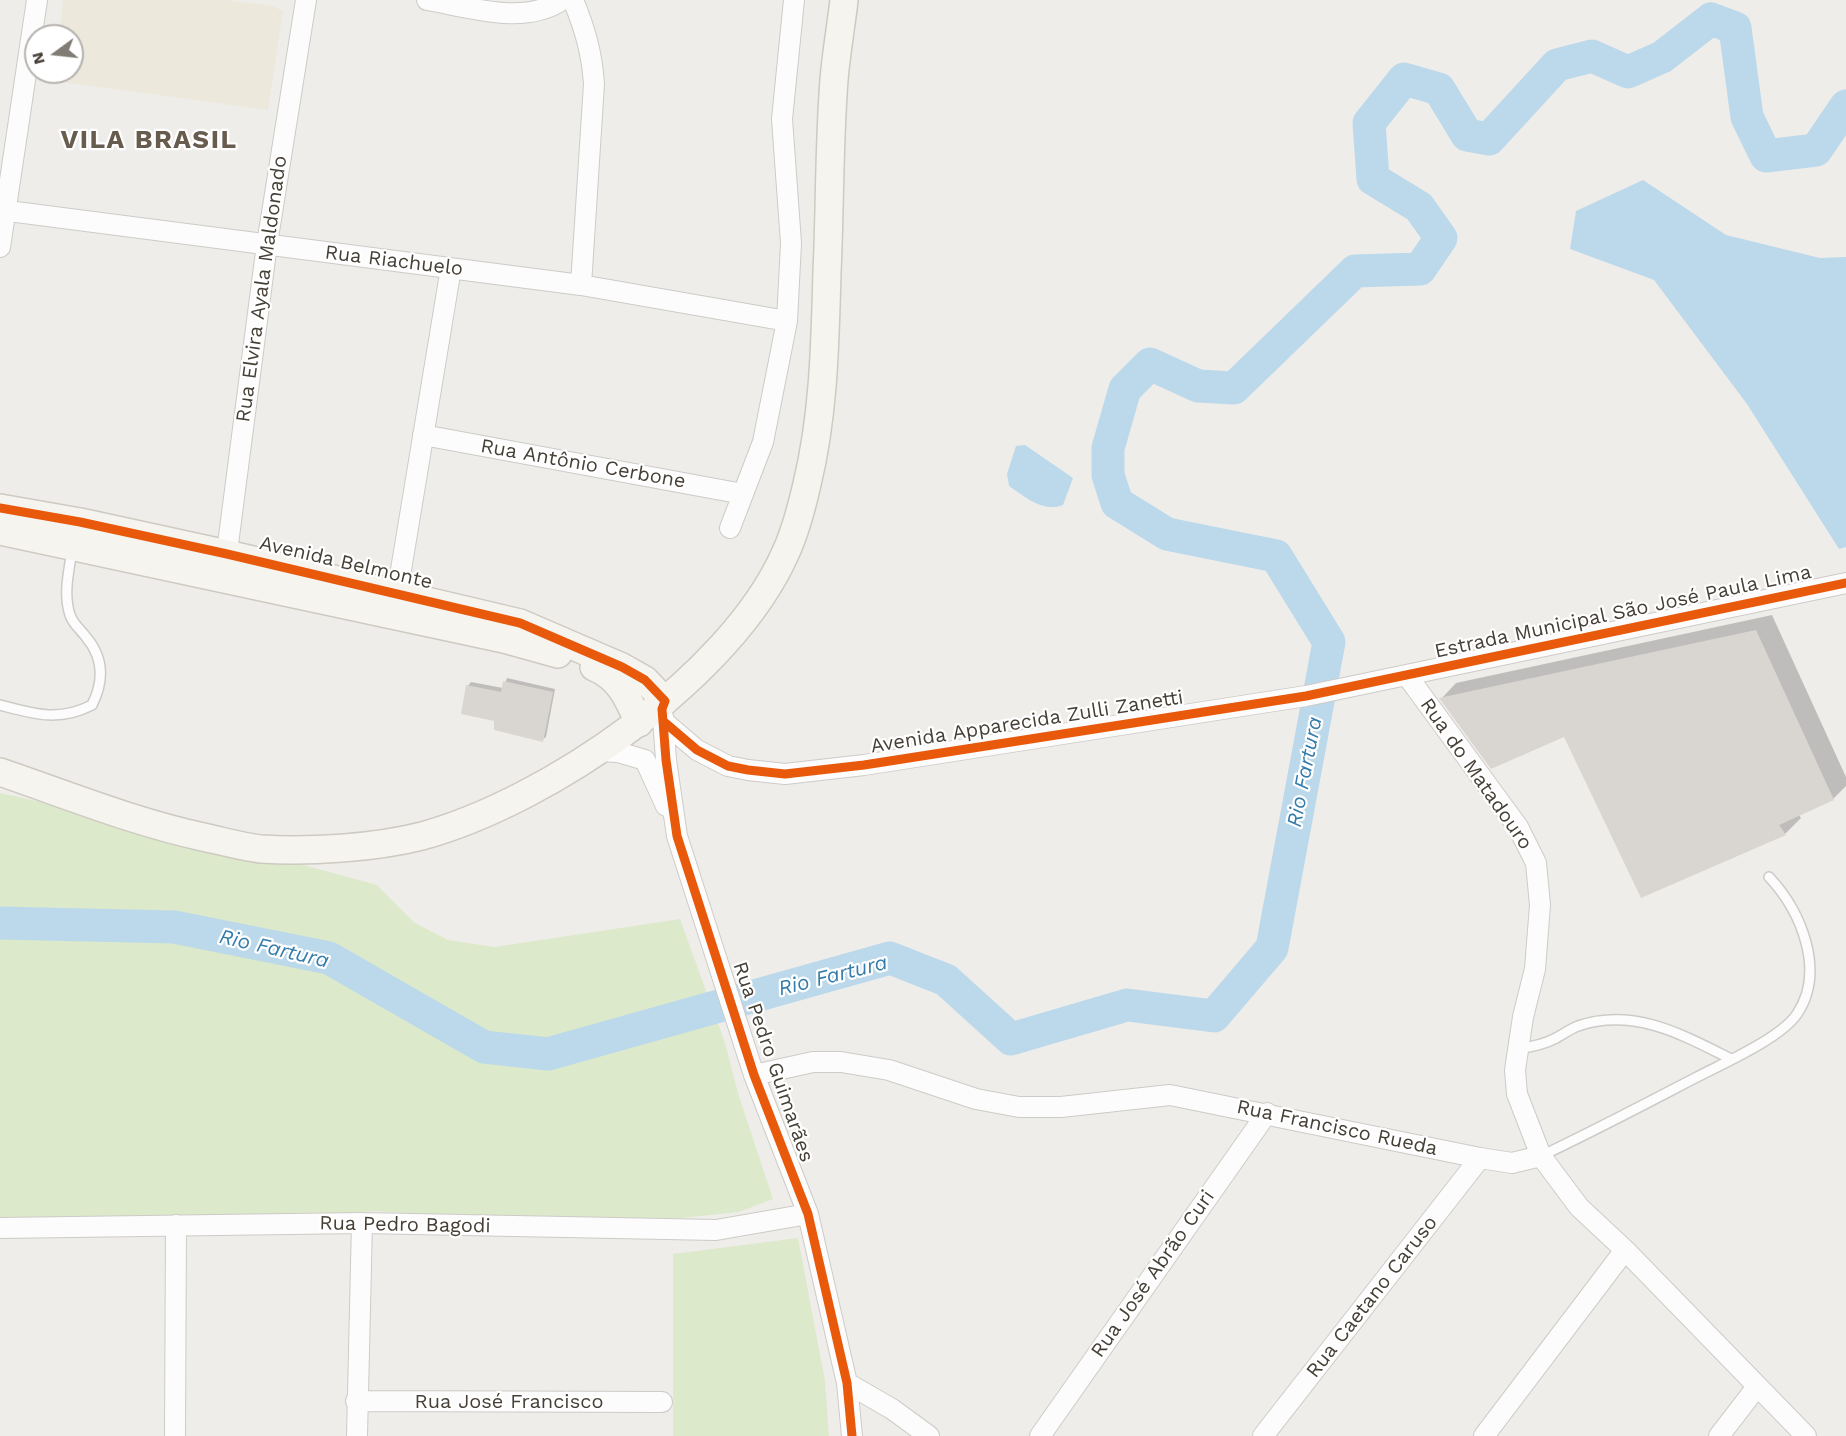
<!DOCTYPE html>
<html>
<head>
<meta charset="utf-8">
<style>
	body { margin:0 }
	#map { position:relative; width:1846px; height:1436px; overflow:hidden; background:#efedea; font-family:"Work Sans",sans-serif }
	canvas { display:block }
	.north { position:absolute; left:24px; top:24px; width:60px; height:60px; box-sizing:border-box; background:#fff; border:2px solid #b5b2af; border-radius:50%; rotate:255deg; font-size:16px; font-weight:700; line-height:24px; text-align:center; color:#453f36 }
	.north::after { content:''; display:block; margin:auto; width:21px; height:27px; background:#807c75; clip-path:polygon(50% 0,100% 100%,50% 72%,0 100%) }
</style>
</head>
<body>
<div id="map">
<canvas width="1846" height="1436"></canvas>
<div class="north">N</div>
</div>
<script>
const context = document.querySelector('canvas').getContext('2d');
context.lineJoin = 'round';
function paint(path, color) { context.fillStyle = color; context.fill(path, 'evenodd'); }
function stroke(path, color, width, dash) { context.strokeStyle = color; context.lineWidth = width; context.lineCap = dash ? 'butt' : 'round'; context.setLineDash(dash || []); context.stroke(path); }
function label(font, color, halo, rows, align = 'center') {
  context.font = font + ' "Work Sans",sans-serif'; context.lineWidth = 4.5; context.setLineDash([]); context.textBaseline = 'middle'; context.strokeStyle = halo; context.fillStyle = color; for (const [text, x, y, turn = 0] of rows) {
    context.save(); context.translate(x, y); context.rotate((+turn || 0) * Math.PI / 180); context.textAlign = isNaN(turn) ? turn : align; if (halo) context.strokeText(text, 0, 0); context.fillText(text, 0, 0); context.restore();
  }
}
paint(new Path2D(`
	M63 0H227L272 6 283 11 268 110 55 81 56 72H72V36H60Z`), '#ede8dc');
paint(new Path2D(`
	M0 793 46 803 159 836 300 864 377 885 415 923 448 940 494 947 680 919 725 1043 738 1093 773 1199 739 1212 586 1228 377 1211 148 1226 0 1228Z
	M798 1238 825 1381 829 1436H673V1254Z`), '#dde9cb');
paint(new Path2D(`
	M1643 180 1726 235 1820 258 1846 257V547L1839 549 1747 404 1654 280 1570 249 1576 211Z
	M1025 445 1073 478 1063 505C1043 513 1025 497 1009 486L1007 474 1016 446Z`), '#bbd9eb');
paint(new Path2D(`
	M1772 615 1846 777V786L1833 799 1799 815 1801 818 1785 834 1565 735 1441 699 1456 683Z
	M507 678 555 689 546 737 542 740 496 719 468 686 471 682 503 688Z`), '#0003');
stroke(new Path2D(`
	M0 923 174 927 329 958 484 1047 548 1054 890 958 946 980 1011 1039 1127 1005 1214 1016 1272 948 1329 642 1276 556 1167 534 1117 503 1108 475V448L1125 389 1150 364 1198 386 1234 388 1355 271 1420 269 1441 238 1419 207 1373 179 1369 123 1404 79 1439 89 1467 135 1489 139 1557 65 1592 56 1628 72 1662 57 1711 19 1735 28 1747 117 1766 156 1816 150 1846 106`), '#bbd9eb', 33);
paint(new Path2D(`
	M1756 630 1834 800 1779 825 1786 835 1641 898 1564 737 1491 769 1439 698Z
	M503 681 553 692 543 742 494 730V721L461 714 466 685 501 692Z`), '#d9d6d2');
const lane = new Path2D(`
	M0 705C34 714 59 722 92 705 104 681 104 658 86 637 80 629 73 624 70 615 63 594 69 571 72 550
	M1518 1049C1530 1047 1543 1045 1554 1039 1562 1035 1570 1029 1578 1026 1634 1007 1683 1035 1731 1059
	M1541 1156C1594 1131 1645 1104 1697 1077 1724 1063 1781 1038 1797 1014 1826 971 1801 911 1769 877`);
const street = new Path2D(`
	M427 0C469 7 524 26 562 0
	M573 0C585 29 592 53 594 84L581 285
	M0 210 581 285 787 321
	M0 247 37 0
	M423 435 743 494
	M730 528 763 442 787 321 791 243 782 119 794 0
	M225 567 267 244 306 0
	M395 606 451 268
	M1408 677 1518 827 1536 863 1540 905 1535 969 1523 1017 1515 1070 1517 1094 1541 1156
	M663 717 666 760 677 836 754 1075 808 1214 847 1383 852 1436
	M663 721 697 750 728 766 748 770 785 774 864 765 1306 696 1846 583
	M599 751 618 752 645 760 666 806
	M754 1075 813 1062H841L889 1070 976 1099 1019 1107H1061L1170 1095 1480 1158 1512 1163 1541 1156 1579 1207 1625 1250 1806 1436
	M0 1228 362 1223 716 1230 808 1214
	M847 1383 892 1409 929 1436
	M356 1401 662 1402
	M175 1436 176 1225
	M357 1436 362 1223
	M1040 1436 1267 1113
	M1263 1436 1480 1158
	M1484 1436 1625 1250
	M1719 1436 1756 1388`);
const secondary = new Path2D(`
	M0 508 80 522 227 554 520 623 622 667 645 680 665 701
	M0 531 504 639 558 654
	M594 667C620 678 628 698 639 723
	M0 772C67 795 134 822 203 837 222 841 242 847 261 849 309 852 375 848 422 836 549 801 730 677 785 554 795 533 802 506 807 484 824 414 825 343 827 272 830 208 829 144 834 80 836 54 841 27 844 0`);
stroke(lane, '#cdcbc7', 12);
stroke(street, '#cdcbc7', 22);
stroke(secondary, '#cecac1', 30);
stroke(lane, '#fdfcfc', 9);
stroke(street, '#fdfcfc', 20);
stroke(secondary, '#f6f4ef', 27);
stroke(new Path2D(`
	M0 508 80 522 227 554 520 623 622 667 645 680 665 701 662 709 666 760 677 836 754 1075 808 1214 847 1383 852 1436
	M663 721 697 750 728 766 748 770 785 774 864 765 1306 696 1846 583`), '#e8590c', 9);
label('20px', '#453f36', '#fff', [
	["Rua Riachuelo",394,261,7],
	["Rua Elvira Ayala Maldonado",262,289,-82],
	["Rua Antônio Cerbone",583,464,10],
	["Avenida Belmonte",346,563,13],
	["Estrada Municipal São José Paula Lima",1623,612,-12],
	["Avenida Apparecida Zulli Zanetti",1027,722,-9],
	["Rua do Matadouro",1476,774,55],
	["Rua Pedro Guimarães",773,1062,71],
	["Rua Francisco Rueda",1337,1128,12],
	["Rua Pedro Bagodi",405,1225,1],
	["Rua José Abrão Curi",1153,1274,-55],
	["Rua Caetano Caruso",1372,1297,-52],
	["Rua José Francisco",509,1402]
]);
label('italic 21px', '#347cab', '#fff', [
	["Rio Fartura",1305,772,-79],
	["Rio Fartura",274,949,13],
	["Rio Fartura",833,976,-14]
]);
context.letterSpacing = '1.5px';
label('bold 26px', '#675c4e', '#fff', [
	["VILA BRASIL",149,140]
]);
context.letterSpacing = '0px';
</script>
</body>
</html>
